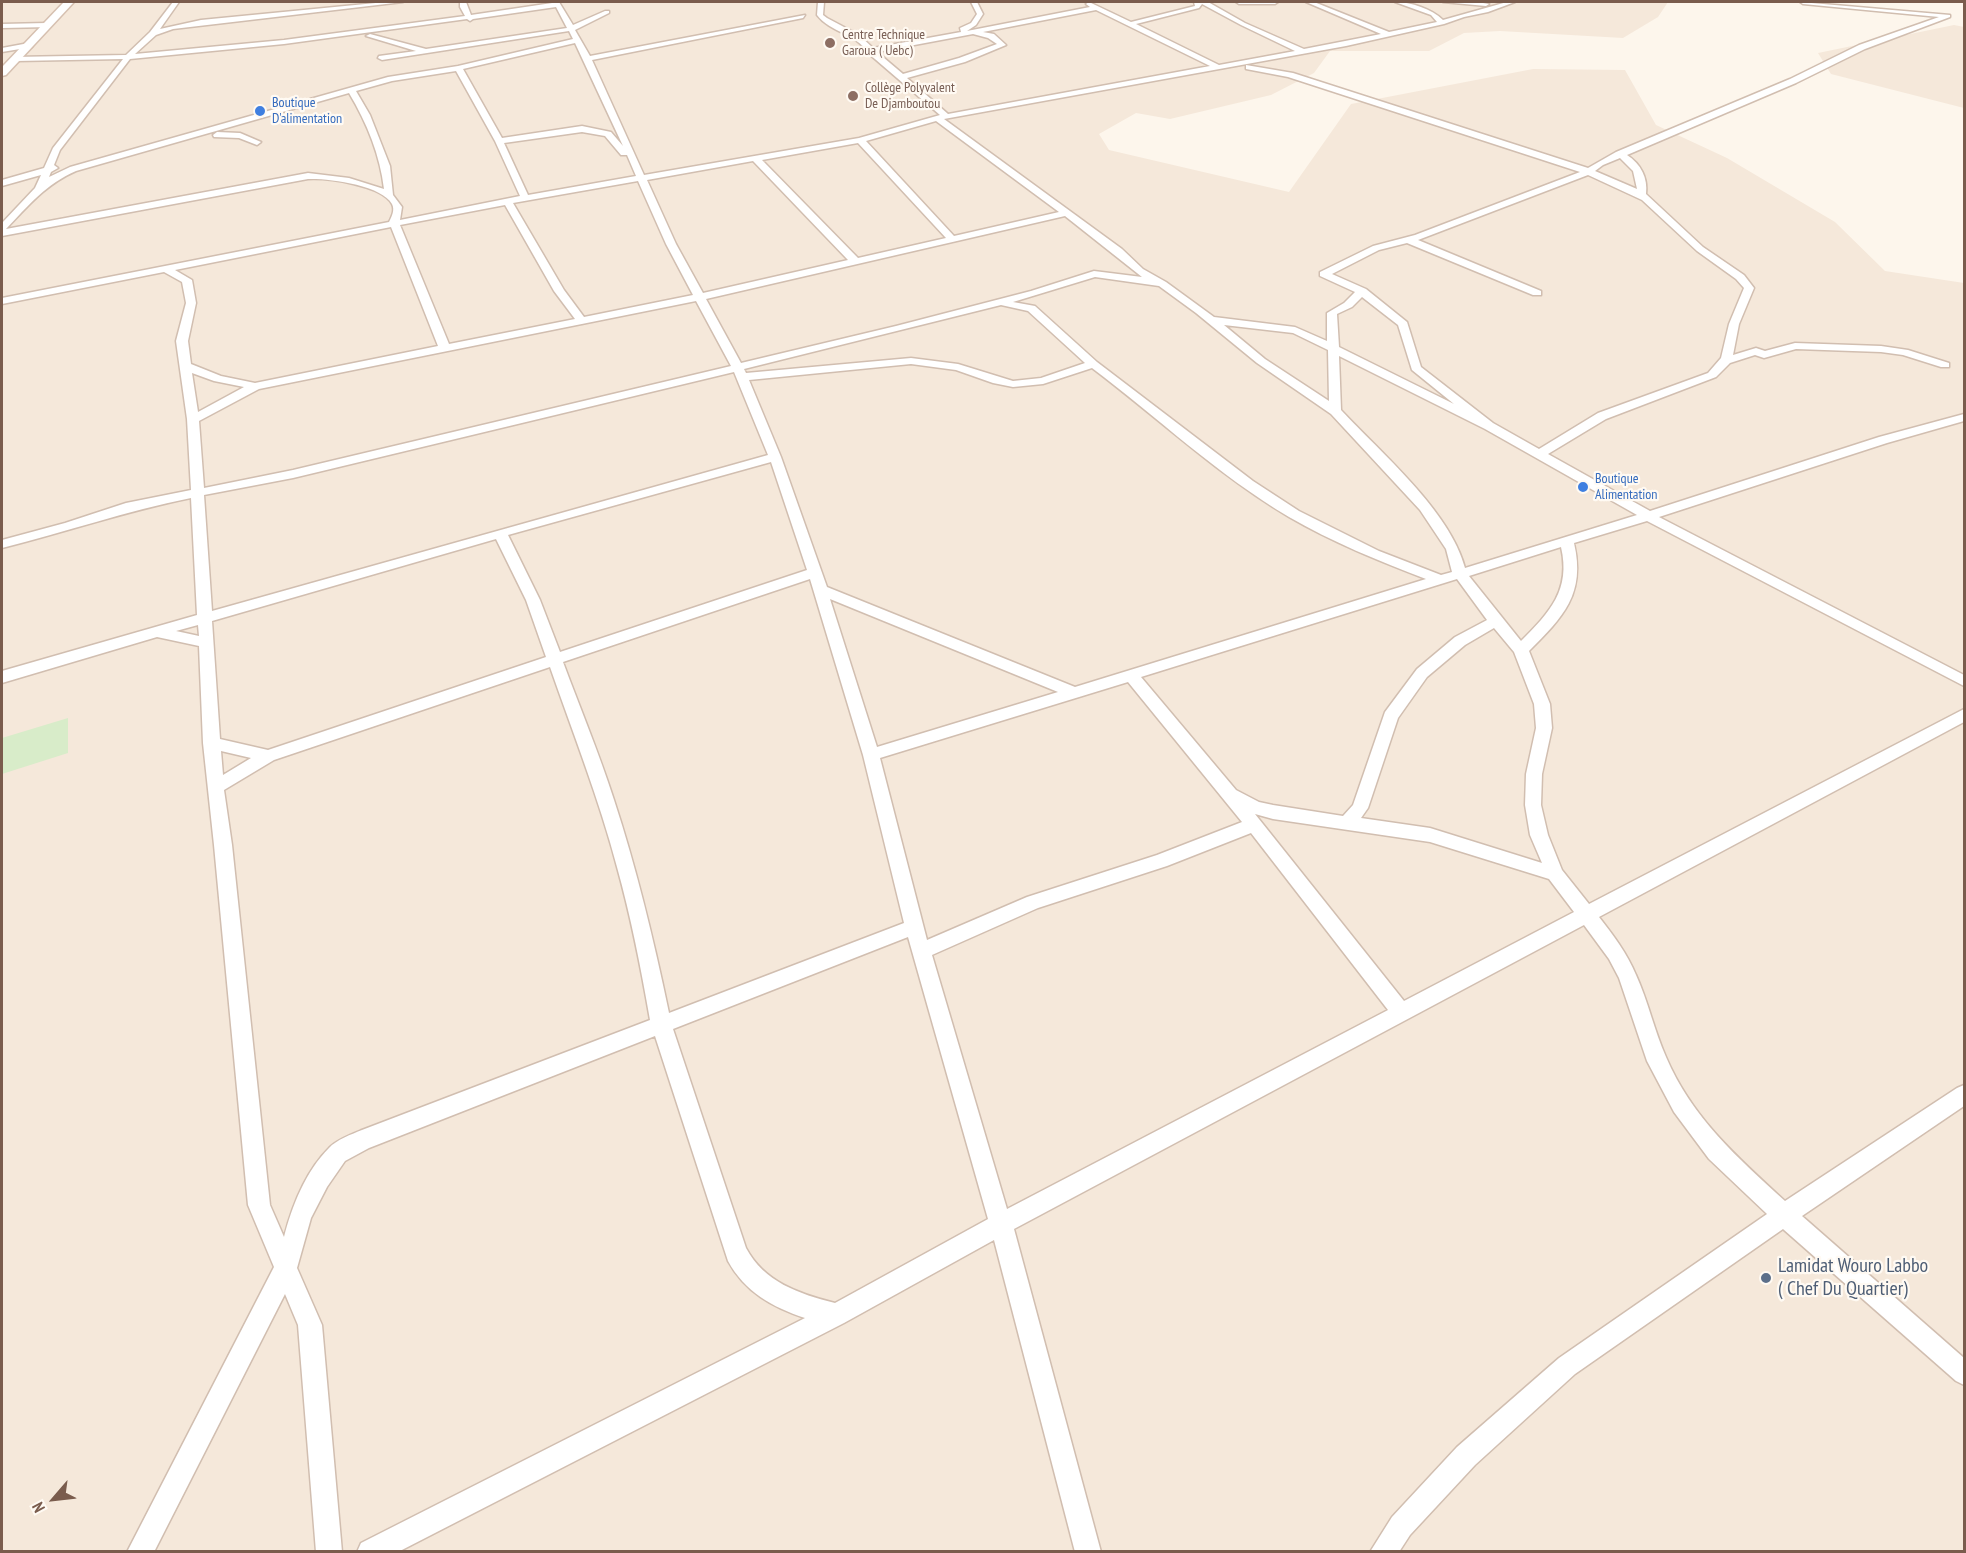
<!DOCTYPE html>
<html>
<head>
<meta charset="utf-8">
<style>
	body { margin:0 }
	#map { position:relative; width:1966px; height:1553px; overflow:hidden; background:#fdf6ec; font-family:"PT Sans Narrow",sans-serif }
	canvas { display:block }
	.frame { position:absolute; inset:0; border:3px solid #7a5c4d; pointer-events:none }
	.north { position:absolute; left:24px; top:1469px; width:60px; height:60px; -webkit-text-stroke:4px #fffaf3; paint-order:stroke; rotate:242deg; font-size:16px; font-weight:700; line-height:24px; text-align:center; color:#7a5c4d }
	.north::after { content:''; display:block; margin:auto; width:21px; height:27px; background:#7a5c4d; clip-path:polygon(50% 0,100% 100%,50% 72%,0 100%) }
</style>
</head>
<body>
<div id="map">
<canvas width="1966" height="1553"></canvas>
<div class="frame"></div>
<div class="north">N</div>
</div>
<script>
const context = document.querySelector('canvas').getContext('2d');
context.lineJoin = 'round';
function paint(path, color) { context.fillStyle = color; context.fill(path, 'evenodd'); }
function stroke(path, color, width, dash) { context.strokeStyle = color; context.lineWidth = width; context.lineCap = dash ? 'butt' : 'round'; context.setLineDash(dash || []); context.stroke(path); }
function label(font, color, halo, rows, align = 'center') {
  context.font = font + ' "PT Sans Narrow",sans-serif'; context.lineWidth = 4.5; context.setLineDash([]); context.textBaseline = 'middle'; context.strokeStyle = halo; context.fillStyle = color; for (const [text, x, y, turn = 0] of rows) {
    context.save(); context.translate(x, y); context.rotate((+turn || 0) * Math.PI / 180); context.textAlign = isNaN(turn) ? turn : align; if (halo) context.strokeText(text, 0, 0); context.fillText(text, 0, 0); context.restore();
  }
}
paint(new Path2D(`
	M2 2H1668L1658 17 1623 38 1500 31 1464 33 1429 51H1330L1314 73 1271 95 1170 119 1136 113 1099 134 1109 150 1289 192 1351 104 1533 69 1625 70 1656 125 1727 158 1835 222 1885 271 1964 283V1551L2 1552Z
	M1954 25 1964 27V108L1831 74 1818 53Z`), '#f5e8da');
paint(new Path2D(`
	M68 718V753L2 774V738Z`), '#d8ecc9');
const street = new Path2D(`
	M173 2H179L160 29 201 20 386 2H403L173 29 156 35 135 54 284 40 465 16 460 7V2H466L471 15 559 2 573 25 605 11H609V13L575 30 590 56 805 15 803 18 592 60 644 175 859 138 940 115 868 53C856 33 831 33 817 15L818 2H824L823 15 827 18 859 35 873 48 961 32 960 28 971 23 977 14 971 2H977L983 14 976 25 967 31 1090 7 1086 4 1089 2 1131 22 1195 6 1194 2H1208L1245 23 1304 49 1381 34 1306 2H1314L1389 32 1437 22 1431 15 1395 2C1411 2 1432 9 1443 20L1507 2H1515L1488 12 1464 17 1444 24 1346 46 944 119 1122 249 1143 269 1166 282 1214 317 1295 327 1327 341V313L1344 303 1355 292 1320 276V272L1373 246 1415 235 1580 172 1288 77 1246 69V65L1293 73 1588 168 1616 152 1790 79 1859 45 1939 17 1803 4 1800 2 1950 15V17L1865 49 1796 83 1627 155C1641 164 1648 178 1646 194L1703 247 1744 275 1754 288 1739 324 1733 355 1756 348 1765 351 1795 343 1881 346 1908 350 1949 363V367H1941L1903 355 1881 352 1796 349 1764 358 1755 355 1730 363 1716 377 1606 419 1548 454 1650 511 1879 437 1964 414V421L1887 443 1659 517 1964 675V686L1647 521 1574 543C1586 594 1563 617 1529 651L1550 704 1552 728 1542 774 1541 805 1548 835 1562 870 1589 904 1964 709V722L1599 917C1613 935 1627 953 1636 975 1648 1001 1654 1030 1666 1057 1692 1118 1738 1158 1785 1201L1957 1088 1964 1085V1106L1802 1216 1964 1358V1385L1956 1381 1783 1229 1575 1374 1475 1465 1410 1535 1399 1552H1370L1392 1517 1457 1447 1559 1358 1767 1214 1709 1159 1674 1112 1647 1061 1619 978 1609 959 1584 925 1014 1229 1101 1552H1075L994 1240 844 1323 398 1552H357L361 1543 805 1318C772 1307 745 1292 728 1261L655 1036 369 1148 345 1161 327 1187 311 1218 297 1268 322 1325 342 1552H316L298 1325 285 1294 154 1552H127L274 1267 248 1205 214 845 203 743 199 646 157 637 2 683V671L197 615 191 498C126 511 66 532 2 548V540L65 523 126 503 191 490 187 419 176 341 186 303 182 282 164 272 2 304V298L389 222C392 216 395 210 392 204 382 185 327 178 308 179L2 236V223L35 188 41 175 2 186V180L44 168 53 148 123 59 16 61H13V57L126 55 150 32ZM1202 4 1241 25 1295 51 1219 65 1136 24 1199 8ZM556 7 567 28 426 49 370 34 366 36 416 51 379 56 378 58 382 60 569 31 573 39 458 66 388 77 70 167 49 177 51 172 58 168 54 165 60 150 130 59 284 44 467 19 470 21 473 19ZM1096 10 1210 66 948 114 907 78 965 62 1006 45 994 34 983 32ZM973 34 988 38 997 44 959 58 903 74 877 52ZM575 43 623 146 611 132 582 126 502 138 463 69ZM456 71 495 141 520 196 400 220 402 207 393 195 390 166 370 115 356 91 392 81ZM349 93C367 123 380 155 384 189L349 178 308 173 6 229C28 206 46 184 76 171ZM936 121 1059 212 954 236 866 141ZM582 132 605 136 621 155H627L636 176 528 195 504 143ZM858 143 946 238 858 258 762 160ZM1620 158 1633 171 1637 189 1595 171 1603 165ZM753 161 848 260 703 293 676 244 647 180ZM1588 175 1642 200 1697 251 1736 279 1744 288 1729 324 1721 358 1708 373 1598 413 1539 449 1493 423 1421 367 1407 322 1366 289 1332 274 1379 250 1407 243 1533 295H1541V291L1418 240ZM638 181 666 244 693 295 584 317 564 290 513 203ZM505 205 554 291 575 319 449 344 400 225ZM1065 216 1142 277 1094 271 1031 291 896 326 741 363 706 299ZM391 227 438 346 255 383 221 376 191 364 188 341 196 303 192 280 175 270ZM1095 277 1159 286 1196 313 1257 363 1331 414 1420 510 1446 549 1452 572 1441 575 1379 551 1299 511 1253 481 1097 362 1035 306 1013 302ZM1362 297 1398 325 1412 370 1454 404 1339 347 1337 314 1352 307ZM696 301 731 366 293 470 204 488 199 421 259 389ZM1001 305 1028 311 1085 363 1041 378 1013 381 958 364 911 358 746 373 744 369ZM1224 325 1293 333 1328 350 1329 401 1265 359ZM1339 356 1485 429 1637 515 1465 568C1450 511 1381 453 1341 410ZM911 364 956 370 993 383 1013 387 1043 384 1092 368C1157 417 1218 475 1289 517 1332 542 1379 561 1426 579L1075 687 827 587 781 457 749 380ZM734 372 768 455 212 611 204 495 293 478ZM192 373 214 381 244 387 198 412ZM771 462 807 570 560 652 540 600 508 535ZM496 539 526 600 546 657 268 750 220 739 212 621ZM1561 547C1571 590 1550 612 1521 641L1469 576ZM810 579 863 755 904 923 669 1013C654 941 637 870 614 800 599 753 580 708 563 662ZM1457 579 1487 620 1455 637 1417 669 1385 712 1353 805 1343 816 1273 805 1259 802 1236 790 1141 677ZM830 599 1058 692 877 747ZM198 625 199 636 176 631ZM1494 628 1514 652 1534 704 1536 728 1526 774 1525 805 1530 835 1542 863 1430 828 1361 818 1368 808 1398 718 1427 677 1465 645ZM550 667C573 733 599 799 617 867 631 917 641 968 650 1020L362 1130C352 1134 336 1140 329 1148 306 1171 292 1206 284 1237L270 1205 232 845 224 790 274 760ZM1128 682 1242 822 1157 855 1027 897 927 940 880 758ZM221 751 251 758 223 775ZM1255 814 1273 819 1430 842 1549 879 1574 912 1404 1001ZM1251 833 1388 1010 1007 1209 932 955 1038 908 1167 866ZM908 937 988 1219 835 1303C799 1294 764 1282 746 1248L673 1029Z
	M1236 2H1278L1275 4H1239Z
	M1443 2H1477L1489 4 1486 6Z
	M47 23 50 27 2 28V24Z
	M29 43 32 47 2 52V48Z
	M217 132 240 133 261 142 257 145 239 138 214 137 213 135Z`);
const secondary = new Path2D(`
	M64 2H74L6 75 2 76V67Z`);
stroke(street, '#d1beb0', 3);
stroke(secondary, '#d6c0b0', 3);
paint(street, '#fff');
paint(secondary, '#fff');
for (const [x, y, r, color] of [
	[830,43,6,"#8d6e63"],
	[853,96,6,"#8d6e63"],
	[260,111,6,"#3f7fe0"],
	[1583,487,6,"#3f7fe0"],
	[1766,1278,6,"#5c6f8a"]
]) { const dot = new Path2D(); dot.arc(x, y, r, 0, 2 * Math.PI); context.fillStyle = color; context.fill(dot); stroke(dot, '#fffaf3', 2); }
label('14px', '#785e54', '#fffaf3', [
	["Centre Technique",842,35],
	["Garoua ( Uebc)",842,51],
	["Collège Polyvalent",865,88],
	["De Djamboutou",865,104]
], 'left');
label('14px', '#366cbe', '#fffaf3', [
	["Boutique",272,103],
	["D'alimentation",272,119],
	["Boutique",1595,479],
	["Alimentation",1595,495]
], 'left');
label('20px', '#4e5e75', '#fffaf3', [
	["Lamidat Wouro Labbo",1778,1266],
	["( Chef Du Quartier)",1778,1289]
], 'left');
</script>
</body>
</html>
